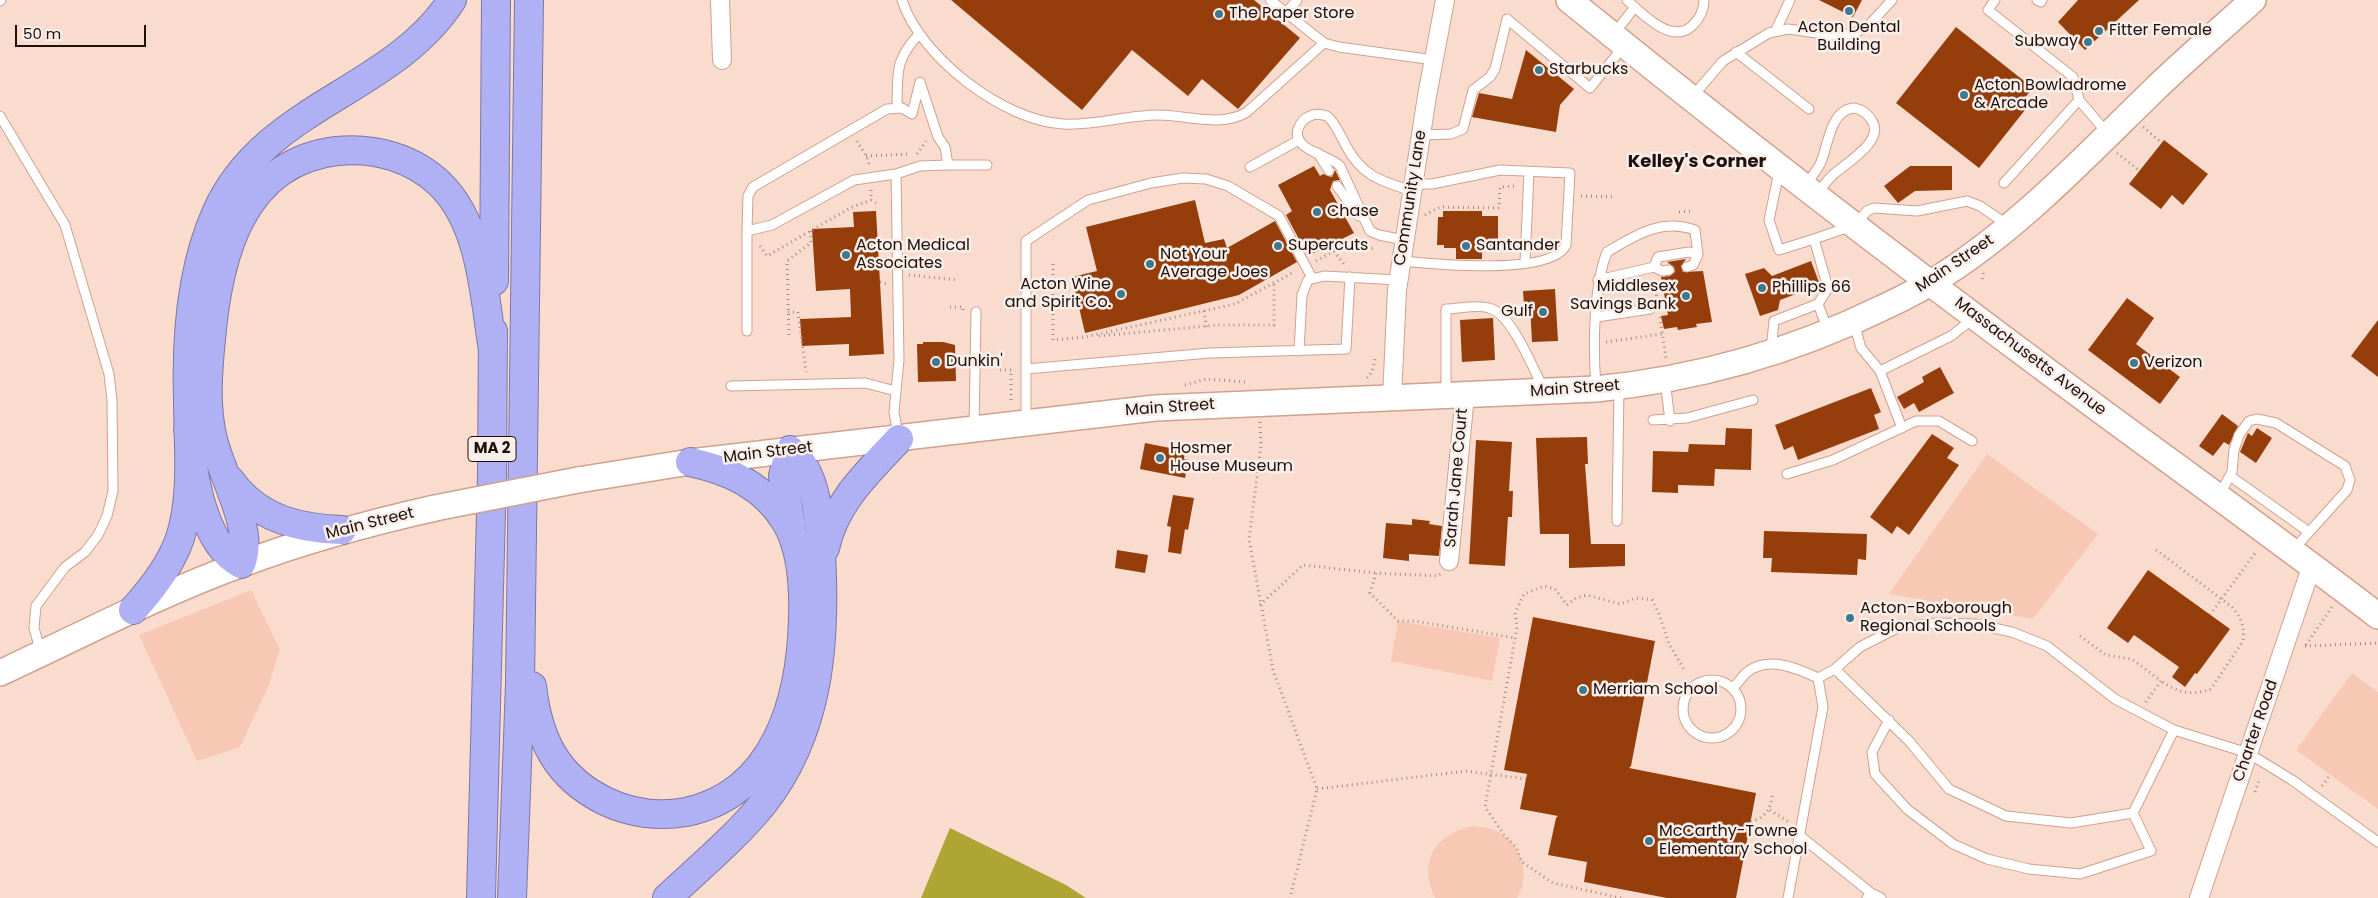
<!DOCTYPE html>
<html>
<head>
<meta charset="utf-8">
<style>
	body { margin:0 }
	#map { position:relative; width:2378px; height:898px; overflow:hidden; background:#fadccf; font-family:Poppins,sans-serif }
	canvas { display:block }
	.scale { position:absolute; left:15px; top:25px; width:131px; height:22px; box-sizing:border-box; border:2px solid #211009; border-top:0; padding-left:6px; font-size:15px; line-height:18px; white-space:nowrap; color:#211009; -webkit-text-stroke:4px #f8eeea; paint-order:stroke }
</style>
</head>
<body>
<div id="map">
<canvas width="2378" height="898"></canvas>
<div class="scale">50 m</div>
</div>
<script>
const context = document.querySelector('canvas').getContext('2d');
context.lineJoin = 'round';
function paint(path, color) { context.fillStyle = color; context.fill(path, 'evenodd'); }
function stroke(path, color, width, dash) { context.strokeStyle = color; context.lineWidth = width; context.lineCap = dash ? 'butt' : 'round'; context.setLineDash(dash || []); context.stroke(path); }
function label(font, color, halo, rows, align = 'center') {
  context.font = font + ' Poppins,sans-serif'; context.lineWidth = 5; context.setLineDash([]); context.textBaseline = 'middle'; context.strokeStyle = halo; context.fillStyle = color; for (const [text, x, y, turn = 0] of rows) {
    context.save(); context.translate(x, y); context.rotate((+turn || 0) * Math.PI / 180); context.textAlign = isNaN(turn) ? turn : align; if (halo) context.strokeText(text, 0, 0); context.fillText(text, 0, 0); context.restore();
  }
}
paint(new Path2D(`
	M1987 454 2098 534 2033 619 1889 594Z
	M251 590 280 650 269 685 240 747 197 761 139 635Z
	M1398 621 1500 638 1492 681 1391 661Z
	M2352 673 2378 692V809L2296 750Z
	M1473 826C1484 827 1494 828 1503 835 1523 848 1530 878 1517 898H1435C1417 862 1436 833 1473 826Z`), '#f7c8b4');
paint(new Path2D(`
	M950 828 1066 885 1086 898H921Z`), '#afa534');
paint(new Path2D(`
	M951 0H1254L1300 38 1238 109 1202 79 1188 96 1132 50 1082 110Z
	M1819 0H1862L1853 17Z
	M2078 0H2139L2085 50 2058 22Z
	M1956 27 2033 88 2018 106 2025 110 1979 168 1896 103Z
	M1526 50 1574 89 1560 105 1556 132 1472 117 1479 93 1512 99Z
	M2164 140 2208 174 2183 205 2172 195 2161 209 2129 184Z
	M1314 166 1320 176 1323 174 1332 177 1335 170 1340 180 1333 181 1330 190 1354 233 1308 256 1286 215 1292 211 1278 185Z
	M1910 166H1952V190L1915 191 1898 203 1884 186Z
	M1195 200 1205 243 1224 239 1227 248 1275 221 1297 262 1239 295 1085 333 1072 277 1097 271 1086 227Z
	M876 211 884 354 849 356V344L802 346 800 319 851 317 850 289 816 291 812 229 854 227 853 212Z
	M1443 211H1482V216H1498V248H1482V259H1456V248H1444V245H1437L1438 217H1443Z
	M1686 259 1681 266 1683 272 1703 271 1712 322 1696 324 1697 327 1678 330 1677 327 1664 329 1661 316 1668 315 1661 277 1670 276 1675 272 1674 267 1667 262Z
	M1811 261 1820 285 1780 300 1778 310 1760 316 1745 274 1764 268 1772 276Z
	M1555 289 1558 341 1532 342 1530 304 1524 305 1523 291Z
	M2127 298 2154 318 2136 344 2180 377 2160 404 2088 350Z
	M1493 318 1495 360 1462 362 1460 320Z
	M2378 320V377L2351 356Z
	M923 342H943L955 345 956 381 918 382 917 344H923Z
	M1940 367 1954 393 1919 412 1914 403 1904 409 1897 397 1924 382 1922 377Z
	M1871 388 1881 412 1874 415 1879 429 1798 460 1793 446 1784 450 1775 425Z
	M2222 414 2238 426 2229 445 2224 442 2213 456 2199 446Z
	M1726 428 1752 429 1751 470 1715 469 1714 486 1678 485V493L1652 492 1653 451 1688 452 1689 444 1725 445Z
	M2257 428 2272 438 2256 463 2240 452 2248 433 2252 436Z
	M1932 434 1954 448 1947 458 1959 465 1909 535 1897 526 1892 534 1870 517Z
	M1587 437 1588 464H1585L1591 544H1625V566L1569 568V534H1540L1536 438Z
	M1476 440 1512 442 1509 491H1513L1512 517H1508L1505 566 1469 564Z
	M1145 443 1185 451 1184 459 1189 460 1185 478 1140 469Z
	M1173 495 1194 498 1188 530 1185 529 1181 554 1168 552 1171 527 1167 526Z
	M1412 519 1430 521 1429 524 1442 526 1439 556 1409 554V561L1383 558 1386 523 1412 525Z
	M1764 531 1867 534 1866 560 1858 559 1857 575 1771 572 1772 558H1763Z
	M1117 550 1148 555 1145 573 1115 568Z
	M2148 570 2230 629 2197 674 2195 673 2185 687 2172 677 2179 667 2134 635 2128 643 2107 628Z
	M1533 617 1655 641 1631 766 1629 768 1756 793 1736 898H1667L1584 882 1587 862 1548 855 1556 818 1558 816 1520 809 1527 774 1504 770Z`), '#953e0c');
const lane = new Path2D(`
	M902 0C920 57 1004 121 1063 124 1095 126 1126 115 1158 115 1186 115 1222 128 1247 112L1324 43
	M1270 0 1324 43 1339 47 1434 60
	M1627 0C1642 14 1673 46 1693 25 1700 18 1704 9 1704 0
	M1995 0 1988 10 2073 77 2079 100
	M2037 0 2041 2 2042 0
	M0 1 1 0
	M1286 13 1297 0
	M1776 30 1790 0
	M1613 35 1635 7
	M1736 52 1809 109
	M920 82 938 137 945 147 948 165 920 166 896 174 854 180 772 225 747 231 748 196 753 187 887 109 902 108 912 114Z
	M1692 97 1723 61 1769 33 1788 29 1831 35 1853 34 1868 26 1892 0
	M897 107C898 73 894 61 919 34
	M0 116 65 225 109 374 112 400 113 491 107 516 98 535 85 552 65 567 36 606 34 628 41 653
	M1421 135 1451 134 1463 129 1473 90 1490 77 1495 69 1507 19 1590 88 1623 47
	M1318 153 1329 171
	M948 165H987
	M1250 167 1299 140
	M1779 172 1769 220 1779 250 1814 239
	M896 174 899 360 894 412 898 435
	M2004 183 2079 100 2108 134
	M1805 185C1811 178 1817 171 1821 162 1828 146 1830 110 1854 108 1861 109 1868 114 1872 121 1885 141 1846 163 1834 174 1827 180 1822 188 1816 195
	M1337 186 1359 216
	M747 231V331
	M1404 240 1379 235 1370 231 1340 166C1329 154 1292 151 1298 129 1300 124 1303 119 1308 117 1315 113 1320 114 1327 116 1336 123 1341 137 1346 146 1363 177 1381 181 1412 191
	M1401 261C1433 264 1552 276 1566 245L1570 173 1500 170 1432 184H1413
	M1525 262 1529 172
	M1654 267 1658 257 1689 252 1698 255
	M1598 280 1654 267 1662 271 1669 270
	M1597 317 1650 309
	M1854 323 1861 348 1880 371 1902 428
	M1828 330 1818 304 1828 288 1814 239 1855 225 1867 211 1874 208 1917 211 1967 201 1980 206 2009 226
	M1299 351 1302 295 1308 280 1324 276 1398 280
	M1771 351 1774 321 1818 304
	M1026 369 1210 353 1346 349 1350 277
	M1880 371 1951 336 1974 318
	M1665 380 1670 421
	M731 386 865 383 896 391
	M1596 387C1593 348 1593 288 1607 252 1636 235 1661 218 1695 230L1698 255 1693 265 1687 267
	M1446 394V309C1459 309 1477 304 1489 308 1511 313 1533 368 1543 388
	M1653 420 1687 418 1753 400
	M1026 421V241L1088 200 1151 183 1183 178 1206 179 1228 186 1279 216 1312 278
	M974 427 976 312
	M1787 474 1833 460 1916 421H1939L1972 441
	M2230 476 2309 532
	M2219 496 2232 472 2234 450 2239 435 2249 421 2257 419 2276 423 2345 466 2350 480 2347 490 2293 550
	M1617 521 1619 387
	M1835 669 1909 741 1949 789 2006 816 2071 823 2133 813 2174 730
	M1818 678 1835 669 1860 647 1899 627 1937 623 1975 624 2012 632 2047 646 2115 699 2174 730 2248 753 2292 780 2378 842
	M1683 709a29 29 0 1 1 58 0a29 29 0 1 1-58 0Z
	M1733 688C1738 683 1742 677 1746 673 1767 655 1797 668 1818 678
	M1889 720 1872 752 1875 774 1907 809 1953 844 1987 859 2029 869 2080 874 2151 851 2133 813
	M1799 835 1871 893
	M1788 898 1823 707 1818 678
	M1867 898 1871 893 1881 898`);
const street = new Path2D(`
	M720 0 722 60
	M1392 398 1397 290 1427 96 1445 0
	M1449 561 1465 395
	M2199 898 2312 565`);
const secondary = new Path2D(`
	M1569 0C1730 131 1895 258 2062 382 2167 460 2274 536 2378 616
	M578 480 690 462 1155 408 1596 389C1696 379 1792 352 1882 308 1906 297 1929 285 1951 270 2026 220 2089 153 2154 90 2186 59 2220 30 2253 0
	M0 673C80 636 159 594 242 564 305 540 369 523 435 508`);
const highway = new Path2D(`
	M494 281 496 0
	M188 429C192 468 201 544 241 564 256 528 219 472 212 435 205 403 208 370 211 339 218 258 241 162 337 151 374 147 413 158 440 184 482 225 484 296 493 350
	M230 480C258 519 297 528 342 530
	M825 548C835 502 868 472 899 439
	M133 610C152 589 171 565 180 538 194 495 188 444 188 399 186 337 191 268 217 211 265 105 393 92 452 0
	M532 686C538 738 556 777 605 801 630 813 659 817 686 812 776 793 801 699 803 618 804 587 802 549 786 522 764 486 729 470 690 462
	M481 898 492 474 493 331
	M512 898 520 684 529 0
	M667 898C699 868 734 839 762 805 820 732 826 642 821 552 819 518 818 474 790 450L783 476 791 525`);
stroke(lane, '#d1a18d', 11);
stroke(street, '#d1a18d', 20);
stroke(secondary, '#d1a18d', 28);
stroke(highway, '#7e78a2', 30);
stroke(new Path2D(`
	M2143 127 2162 143
	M857 141 869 161V167
	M2117 153 2140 171
	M917 154 926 141
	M866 156 911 154
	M871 190V200L876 203
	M1581 196 1616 197
	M1679 212 1692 211
	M1425 215 1440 207 1499 208 1500 187 1516 186
	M760 246 767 256 850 208 871 200
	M1334 251 1344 264
	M1316 261 1348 243 1353 251 1374 248
	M1053 264V340L1085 337 1235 304 1294 272
	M909 275 958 280
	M1982 279 1984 272
	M1654 280 1657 299
	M880 282 887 284
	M950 307H963V310
	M1204 311 1207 329
	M788 312H798L806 372
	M1660 317 1666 358
	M789 335 787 261 811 243V229
	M1099 336 1217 325H1274V283
	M1606 342 1662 334
	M1000 370H1011V400
	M1367 378 1372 372 1375 359
	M1185 385 1206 379 1246 382
	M1260 422 1261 446 1249 539 1273 670 1317 789 1290 898
	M2156 550 2232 607C2241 617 2245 627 2243 641L2211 689C2192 696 2178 693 2161 681
	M1440 574 1438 576 1376 573 1370 593 1398 621H1415L1515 638
	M1260 605 1303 565 1376 573
	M2210 615 2255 553
	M2080 636 2106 655 2132 659 2161 681 2145 703
	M2306 645 2332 607
	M2305 646 2378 643
	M2322 786 2330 775
	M1317 789 1466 771 1526 779
	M2255 792 2260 778
	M1770 810 1789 822
	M1751 822C1767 816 1770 810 1773 793
	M1621 898 1553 883 1522 862 1516 847 1504 835 1485 807 1517 627 1515 613 1524 594 1544 586 1555 589 1567 605 1576 598 1587 595 1620 604 1636 598 1652 600 1659 614 1669 644 1685 671`), '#a68d82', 3, [1, 4]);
stroke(lane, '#fff', 9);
stroke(street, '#fff', 18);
stroke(secondary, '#fff', 25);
stroke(highway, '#b0b0f4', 28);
const secondaryBridge = new Path2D(`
	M435 508 578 480`);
stroke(secondaryBridge, '#d1a18d', 28, []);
stroke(secondaryBridge, '#fff', 25);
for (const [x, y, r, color] of [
	[1849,11,5,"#3d7a90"],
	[1219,14,5,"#3d7a90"],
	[2099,31,5,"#3d7a90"],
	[2088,42,5,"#3d7a90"],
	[1539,70,5,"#3d7a90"],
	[1964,95,5,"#3d7a90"],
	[1317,212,5,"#3d7a90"],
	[1278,246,5,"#3d7a90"],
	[1466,246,5,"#3d7a90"],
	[846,255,5,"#3d7a90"],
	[1150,264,5,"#3d7a90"],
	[1762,288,5,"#3d7a90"],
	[1121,294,5,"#3d7a90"],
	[1686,296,5,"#3d7a90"],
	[1543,312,5,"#3d7a90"],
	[936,362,5,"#3d7a90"],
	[2134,363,5,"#3d7a90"],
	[1160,458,5,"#3d7a90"],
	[1850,618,5,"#3d7a90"],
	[1583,690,5,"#3d7a90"],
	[1649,841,5,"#3d7a90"]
]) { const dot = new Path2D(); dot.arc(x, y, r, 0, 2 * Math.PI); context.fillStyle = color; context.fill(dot); stroke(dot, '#f8eeea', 2); }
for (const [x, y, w] of [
	[492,449,48]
]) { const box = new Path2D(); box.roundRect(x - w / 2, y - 12.5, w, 25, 4); context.fillStyle = '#f8eeea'; context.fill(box); stroke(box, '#211009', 1); }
label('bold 15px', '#211009', null, [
	["MA 2",492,449]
]);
label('16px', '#211009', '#f8eeea', [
	["The Paper Store",1229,14],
	["Acton Dental",1849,28,"center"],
	["Building",1849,46,"center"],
	["Fitter Female",2109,31],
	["Subway",2078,42,"right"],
	["Starbucks",1549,70],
	["Acton Bowladrome",1974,86],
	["& Arcade",1974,104],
	["Chase",1327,212],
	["Acton Medical",856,246],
	["Associates",856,264],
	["Supercuts",1288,246],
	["Santander",1476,246],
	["Not Your",1160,255],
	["Average Joes",1160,273],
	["Acton Wine",1111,285,"right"],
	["and Spirit Co.",1111,303,"right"],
	["Middlesex",1676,287,"right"],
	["Savings Bank",1676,305,"right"],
	["Phillips 66",1772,288],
	["Gulf",1533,312,"right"],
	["Dunkin'",946,362],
	["Verizon",2144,363],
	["Hosmer",1170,449],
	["House Museum",1170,467],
	["Acton-Boxborough",1860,609],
	["Regional Schools",1860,627],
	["Merriam School",1593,690],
	["McCarthy-Towne",1659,832],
	["Elementary School",1659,850]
], 'left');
label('16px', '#211009', '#f8eeea', [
	["Community Lane",1411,198,-81],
	["Main Street",1955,264,-34],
	["Massachusetts Avenue",2030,357,37],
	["Main Street",1575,389,-4],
	["Main Street",1170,408,-4],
	["Main Street",768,453,-7],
	["Sarah Jane Court",1457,478,-85],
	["Main Street",370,524,-14],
	["Charter Road",2256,731,-71]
]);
label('bold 18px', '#211009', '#f8eeea', [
	["Kelley's Corner",1697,162]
]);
</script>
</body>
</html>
